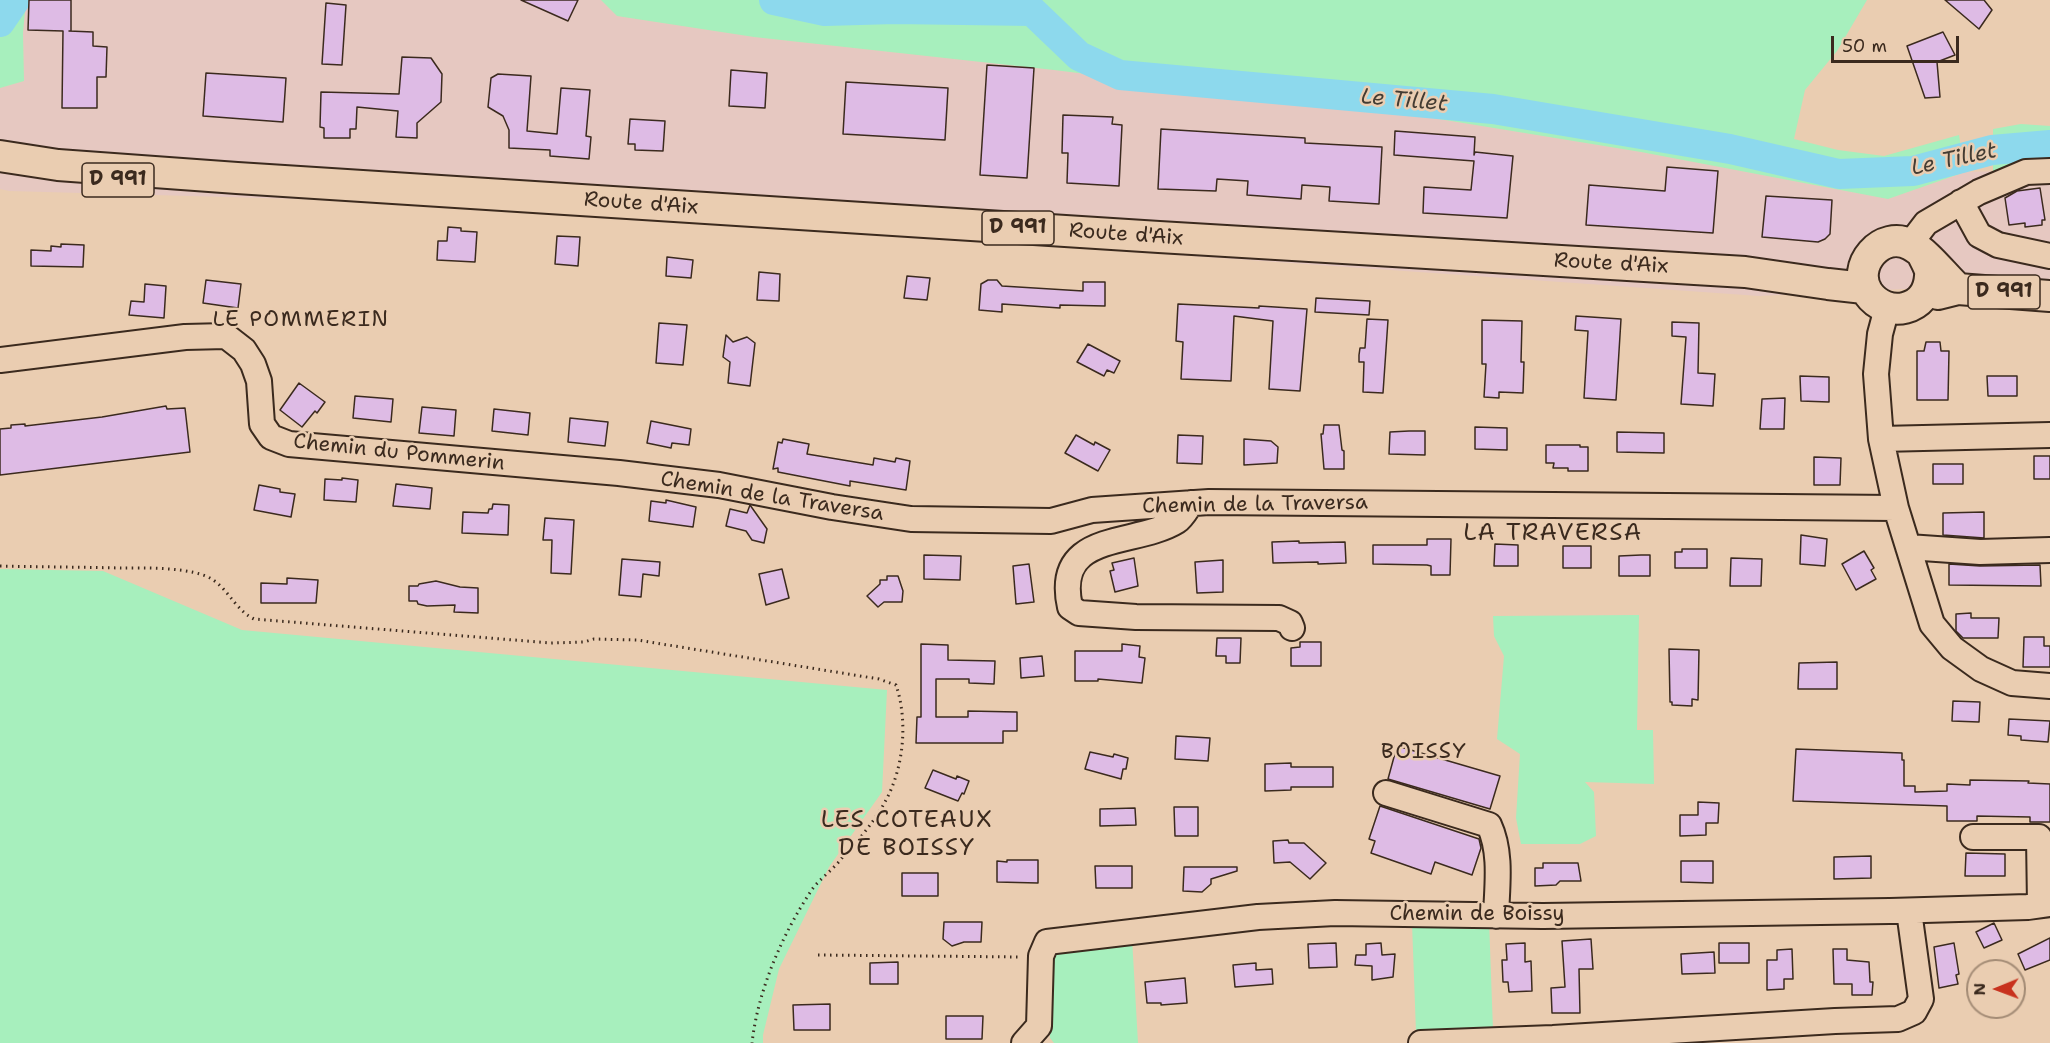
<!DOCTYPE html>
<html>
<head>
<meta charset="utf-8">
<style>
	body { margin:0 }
	#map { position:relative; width:2050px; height:1043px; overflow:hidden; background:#eacdb1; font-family:"Shantell Sans",sans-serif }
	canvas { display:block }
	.north { position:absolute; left:1966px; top:959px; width:60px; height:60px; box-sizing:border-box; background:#eacdb1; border:2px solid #a48c76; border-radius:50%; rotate:269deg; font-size:16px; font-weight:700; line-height:24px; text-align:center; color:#3b2a1e }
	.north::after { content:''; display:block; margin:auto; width:21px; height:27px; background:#c8321e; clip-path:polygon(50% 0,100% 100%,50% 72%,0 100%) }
	.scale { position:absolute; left:1831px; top:36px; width:128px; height:27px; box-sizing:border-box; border:3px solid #3b2a1e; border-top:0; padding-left:8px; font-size:18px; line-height:21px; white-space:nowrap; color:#3b2a1e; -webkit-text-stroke:4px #eacdb1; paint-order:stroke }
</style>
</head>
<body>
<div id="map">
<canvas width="2050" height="1043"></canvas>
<div class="north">N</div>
<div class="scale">50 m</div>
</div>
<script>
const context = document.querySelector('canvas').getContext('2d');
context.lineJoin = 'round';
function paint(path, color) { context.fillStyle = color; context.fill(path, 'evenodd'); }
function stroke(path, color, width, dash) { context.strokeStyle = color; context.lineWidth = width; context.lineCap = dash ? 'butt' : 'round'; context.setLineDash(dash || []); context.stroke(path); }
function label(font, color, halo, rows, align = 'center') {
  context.font = font + ' "Shantell Sans",sans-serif'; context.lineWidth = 5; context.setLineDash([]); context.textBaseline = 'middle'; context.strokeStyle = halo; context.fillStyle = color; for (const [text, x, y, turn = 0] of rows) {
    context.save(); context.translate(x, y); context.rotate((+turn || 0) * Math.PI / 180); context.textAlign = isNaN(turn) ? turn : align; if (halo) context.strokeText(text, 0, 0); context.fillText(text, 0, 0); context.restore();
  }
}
paint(new Path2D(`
	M26 0H601L617 16 754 37 1054 70 1396 112 1641 152 1888 199 1965 172 2050 170V282L1759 296 525 209 479 210 406 202 9 191 0 189V88L24 81 23 33Z`), '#e6c8c1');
paint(new Path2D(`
	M0 0H26L23 33 24 81 0 88Z
	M601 0H1867L1837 51 1805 90 1794 139 1838 150 1884 156 1959 135 1965 172 1888 199 1641 152 1396 112 1054 70 754 37 617 16Z
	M2021 124 2050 126V170L1993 171V129Z
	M0 569 103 571 242 630 887 690 882 792 829 867 779 969 763 1035V1043H0Z
	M1639 615 1637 730H1653L1654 784 1585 782 1594 792 1596 836 1580 844H1521L1516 818 1520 754 1497 739 1504 656 1494 636 1493 616Z
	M1489 920 1493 1030 1416 1032 1412 923Z
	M1132 938 1138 1043H1054L1050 1038 1047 972 1052 950Z`), '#a7efbd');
stroke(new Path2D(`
	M774 0 825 11 895 9 1032 11 1079 56 1120 75 1493 109 1730 149 1839 174 1913 171 1992 150 2050 145
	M0 22 15 0`), '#8dd9ed', 30);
const building = new Path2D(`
	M29 0H71V31H69L93 32V46L107 47 106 77H97V108H62L63 31 28 30Z
	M521 0H578L568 21Z
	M1945 0H1984L1992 10 1979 29Z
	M326 3 346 5 342 65 322 64Z
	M1943 32 1955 55 1937 62 1940 97 1925 98 1907 46Z
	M402 57 431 58 442 74 441 102 417 123V138L396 137 398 111 357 107 356 129H350V138H324V128L320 127 321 92 399 94Z
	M987 65 1034 68 1027 178 980 175Z
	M731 70 767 73 765 108 729 106Z
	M206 73 286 78 283 122 203 116Z
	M498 74 531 76 527 131 557 134 561 88 590 90 586 136 591 137 589 159 550 156V150L509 148V130L503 116 488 107 491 78Z
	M846 82 948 88 945 140 843 134Z
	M1063 115 1113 117 1112 124 1122 125 1119 186 1067 183 1068 153H1062Z
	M630 119 665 121 663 151 635 150V144H628Z
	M1161 129 1305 138V143L1382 147 1379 204 1329 201 1330 187 1302 185 1301 199 1247 195 1248 181 1217 179 1216 191 1158 189Z
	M1395 131 1475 137 1474 155 1475 152 1513 156 1507 218 1423 213 1424 187 1471 190 1474 161 1394 155Z
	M1667 167 1718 171 1713 233 1586 225 1589 185 1665 191Z
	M2040 188 2045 220H2042V225L2025 227V223L2009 225 2005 198 2017 191Z
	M1766 196 1832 200 1830 234 1825 239 1818 242 1762 237Z
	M448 227 461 228V231L477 232 475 262 437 260 438 241H447Z
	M557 236 580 237 578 266 555 264Z
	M61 244 84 245 83 267 31 266V250L51 251V246L61 247Z
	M667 257 693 260 691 278 666 276Z
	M759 272 780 274 779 301 757 300Z
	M907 276 930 278 927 300 904 298Z
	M206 280 241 284 238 308 203 303Z
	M988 280H997L1002 286 1083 291V282H1105V306L1060 305V308L1002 304V312L979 310 981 284Z
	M145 284 166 286 164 318 129 315 131 301 144 302Z
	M1316 298 1370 301 1369 315 1315 312Z
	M1178 304 1259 308V306L1307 309 1300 391 1269 389 1273 321 1234 316 1231 381 1181 379 1183 342 1176 341Z
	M1576 316 1621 319 1616 400 1584 398 1588 331 1575 330Z
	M1367 319 1388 320 1383 393 1363 392 1364 362H1359V355L1360 348H1365Z
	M1482 320 1522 321 1521 362H1524L1523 393 1499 392V398L1484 397 1486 364H1482Z
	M1672 322 1699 323 1698 373 1715 374 1713 406 1681 404 1686 337 1672 336Z
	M659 323 687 325 683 365 656 363Z
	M726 335 733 342 747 337 755 343 750 386 728 383 730 362 723 357Z
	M1926 342H1940L1941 351H1949L1948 400H1917V351H1924Z
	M1088 344 1120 361 1114 373 1107 370 1104 376 1077 362Z
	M1800 376 1829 377V402L1801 401Z
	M1987 376H2017V396H1988Z
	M299 383 325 402 317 413 315 411 302 427 280 410Z
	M355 396 393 399 391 422 353 418Z
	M1785 398 1784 429H1760L1762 399Z
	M166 406 167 409 185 408 190 452 0 475V429L11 428V425L25 424V426L102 417Z
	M422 407 456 410 454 436 419 433Z
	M494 409 530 413 528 435 492 431Z
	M570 418 608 422 605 446 568 442Z
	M651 421 691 429 689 445 672 443 671 448 647 443Z
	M1324 425H1339L1342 450 1344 451V469H1324L1321 434H1323Z
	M1475 427 1507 428V450L1475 449Z
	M1409 431H1425V455L1389 454 1390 432Z
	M1617 432 1664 433V453L1617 452Z
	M1076 435 1094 445 1095 442 1110 450 1098 471 1065 453Z
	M1178 435 1203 436 1202 464 1177 463Z
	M783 439 809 444 807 454 873 465 874 458 895 462 896 458 910 461 906 490 850 481V486L778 472V468L773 469 778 442 782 443Z
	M1244 439 1271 441 1278 447 1277 463 1244 465Z
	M1546 445H1580V447H1588V471H1568V468H1553L1554 463H1546Z
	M2034 456H2050V479H2034Z
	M1814 457 1841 458 1840 485H1814Z
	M1933 464H1963V484H1933Z
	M342 478 358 480 356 502 324 500 325 479 342 480Z
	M396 484 432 488 430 509 393 506Z
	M259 485 280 489V492L295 494 291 517 254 510Z
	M666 500 696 507 693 527 649 521 651 501 666 503Z
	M493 504 509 505 508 535 462 533 463 512 488 513 489 509H492Z
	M750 505 767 529 764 543 752 540 746 531 726 526 730 509 747 513Z
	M1984 512V538L1943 535V513Z
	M545 518 574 520 571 574 551 573 552 540H543Z
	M1801 535 1827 539 1825 566 1800 564Z
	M1427 539H1451L1450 575H1431V566L1427 565 1373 564V545H1427Z
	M1299 541V543L1345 542 1346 563 1318 564V562L1273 563 1272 542Z
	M1495 544 1518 545V566H1494Z
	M1563 546H1591V568H1563Z
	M1682 549H1707V568H1675V552H1682Z
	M1864 551 1874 568 1871 570 1876 579 1856 590 1842 564Z
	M924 555 961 556 960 580 924 579Z
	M1641 555H1650V576H1619V556Z
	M1134 558 1138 586 1115 592 1110 571 1114 570 1112 563Z
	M1731 558 1762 559 1761 586H1730Z
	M622 559 660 562 659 576 643 574 641 597 619 595Z
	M1223 560V592L1197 593 1195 562Z
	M1029 564 1034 602 1016 604 1013 566Z
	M1949 564 1980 566 2040 565 2041 586 1949 585Z
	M782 569 789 598 766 605 759 574Z
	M887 576H898L903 591 902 602H884L878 607 867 596 880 584V580H887Z
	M287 578 318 580 316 603H261V583L287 584Z
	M436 581 460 587 478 588V613L454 612 455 605 427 606 418 604 417 601H409V586H418L419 584Z
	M1971 613V618H1999L1998 638H1963L1956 631V614Z
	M2024 637H2044V646H2050V667H2023Z
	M1217 638H1241L1240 663H1226V656H1216Z
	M1300 642H1321V666H1291V648L1300 647Z
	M921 644 948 645V660L995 661 994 684 969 683V679H936V717H968V711L1017 712V731H1003V743H916L917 717H921Z
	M1122 644 1140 646 1139 657 1145 658 1142 683 1098 679V681H1075V651H1122Z
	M1669 649 1699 650 1698 700 1692 699V706L1672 705V702H1670Z
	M1042 656 1044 676 1021 678 1020 658Z
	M1837 662V689H1798L1799 663Z
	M1953 701 1980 702 1979 722 1952 721Z
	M2009 719 2050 721 2048 742 2021 740V736L2008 735Z
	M1176 736 1210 738 1208 761 1175 759Z
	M1397 746 1500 776 1490 809 1388 779Z
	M1796 749 1902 753V760H1904V786H1915V792L1947 791V784L1970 785V780L2029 781 2028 783 2050 784V822H2030V817L1977 816V821H1947V806L1793 801Z
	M1090 752 1113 757 1114 754 1128 758 1126 769H1123L1121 779 1085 769Z
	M1291 763V767H1333V787H1291V790L1265 791V764Z
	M933 770 956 779 957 776 969 781 964 794 962 793 958 801 925 788Z
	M1698 802 1719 803 1718 823H1706V835L1680 836V815H1698Z
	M1380 806 1479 839 1481 848 1472 875 1435 862 1431 874 1371 853 1375 841 1369 839Z
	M1174 807H1198V836H1175Z
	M1135 808 1136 825 1100 826V809Z
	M1288 840 1289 843H1304L1326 863 1310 879 1290 862 1274 863 1273 841Z
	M1966 853 2005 854V876H1965Z
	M1871 856V878L1834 879V857Z
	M1007 860H1038V883L997 882V861L1007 862Z
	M1681 861H1713V883L1681 882Z
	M1543 863H1578L1581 881H1560L1556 885 1535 886V868H1543Z
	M1095 866H1132V888H1096Z
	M1184 867H1237V871L1211 879V884L1202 892 1183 891Z
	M902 873H938V896H902Z
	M944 922H982L981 942H964L952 946 943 939Z
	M1994 923 2002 940 1984 948 1976 932Z
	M2050 938V960L2025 970 2018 954Z
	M1591 939 1593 969H1579L1580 1013H1552L1551 988 1565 987 1562 941Z
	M1336 943 1337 967 1309 968 1308 944Z
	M1381 943 1382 955 1395 954 1393 977 1372 980V966L1355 965 1356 955H1366V944Z
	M1525 943V962L1531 961 1532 991 1509 992 1508 982H1503L1502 960H1507L1506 944Z
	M1719 943H1749V963H1719Z
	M1954 943 1959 974 1956 975 1958 984 1939 988 1934 947Z
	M1792 949 1793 979H1784V989L1767 990V960H1777V950Z
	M1833 949H1847V960L1869 962 1870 982H1873L1872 995H1852V984H1834Z
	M1714 952 1715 973 1682 974 1681 954Z
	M898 962V984H870V963Z
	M1256 963V970L1272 969 1273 984 1235 987 1233 965Z
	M1185 978 1187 1003 1161 1005V1003H1147L1145 982Z
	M830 1004V1030H794L793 1005Z
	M946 1016H983L982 1039H946Z`);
paint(building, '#debbe5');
stroke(building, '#3b2a1e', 1.5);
const minor = new Path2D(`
	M1961 202 1979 235 1998 245 2050 256
	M1910 244 1926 223 1979 192 2026 172 2050 171
	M1887 308 1880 334 1876 374 1881 439 1896 508 1932 624 1952 648 1981 669 2012 683 2050 686
	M0 360 185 337 226 336 244 350 253 364 259 381 262 424 271 437 289 444 619 473 719 485 832 507 911 519 1051 521 1092 510 1209 502 1896 508
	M1881 439 2050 435
	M1191 503C1187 509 1182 518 1177 521 1135 547 1053 530 1070 607L1079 613 1136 617 1279 618 1290 623 1292 628
	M1908 547 1980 552 2050 550
	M1386 793 1489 825C1502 853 1497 886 1496 916
	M1973 837H2039L2040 905
	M1024 1043 1039 1026 1041 956 1047 942 1258 917 1335 913 1543 916 1890 911 2028 907 2050 904
	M1421 1043 1553 1038 1835 1021 1898 1019 1914 1012 1921 999 1909 911`);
const major = new Path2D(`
	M0 156 58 165 237 178 1159 237 1745 272 1828 284 1864 288
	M1923 255C1926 262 1931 269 1930 276 1928 311 1887 320 1868 293 1850 266 1882 229 1911 245 1928 254 1943 275 1958 289
	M1938 294 1958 289 2050 296`);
stroke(minor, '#3b2a1e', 28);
stroke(major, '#3b2a1e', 34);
stroke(new Path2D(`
	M0 566C40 567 80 567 120 568 145 568 179 567 203 575 227 583 232 608 254 619L551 643 584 642 594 639 637 640 879 679 896 685C908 720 904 767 886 800 875 821 858 841 842 858 833 870 819 879 811 891 782 935 758 990 752 1043
	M818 955 1022 957`), '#3b2a1e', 3, [1.5, 4.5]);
stroke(minor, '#eacdb1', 24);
stroke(major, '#eacdb1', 30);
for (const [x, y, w] of [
	[118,180,72],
	[1018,228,72],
	[2004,292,72]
]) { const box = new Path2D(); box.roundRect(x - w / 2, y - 17, w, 34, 4.5); context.fillStyle = '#eacdb1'; context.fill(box); stroke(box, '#3b2a1e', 1.5); }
label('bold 20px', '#3b2a1e', null, [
	["D 991",118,180],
	["D 991",1018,228],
	["D 991",2004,292]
]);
label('21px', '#3b2a1e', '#eacdb1', [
	["Route d'Aix",641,204,4],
	["Route d'Aix",1126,235,4],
	["Route d'Aix",1611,264,3],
	["Chemin du Pommerin",399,453,6],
	["Chemin de la Traversa",772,497,9],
	["Chemin de la Traversa",1255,505,-1],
	["Chemin de Boissy",1477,915]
]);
label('italic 22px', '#433c33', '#eacdb1', [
	["Le Tillet",1404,101,5],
	["Le Tillet",1954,160,-12]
]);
context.letterSpacing = '1.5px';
label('22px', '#3b2a1e', '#eacdb1', [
	["LE POMMERIN",301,320],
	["BOISSY",1424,752]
]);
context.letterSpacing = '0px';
context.letterSpacing = '1.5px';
label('24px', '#3b2a1e', '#eacdb1', [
	["LA TRAVERSA",1553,534],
	["LES COTEAUX",907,821],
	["DE BOISSY",907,849]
]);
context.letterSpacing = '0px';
</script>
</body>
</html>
